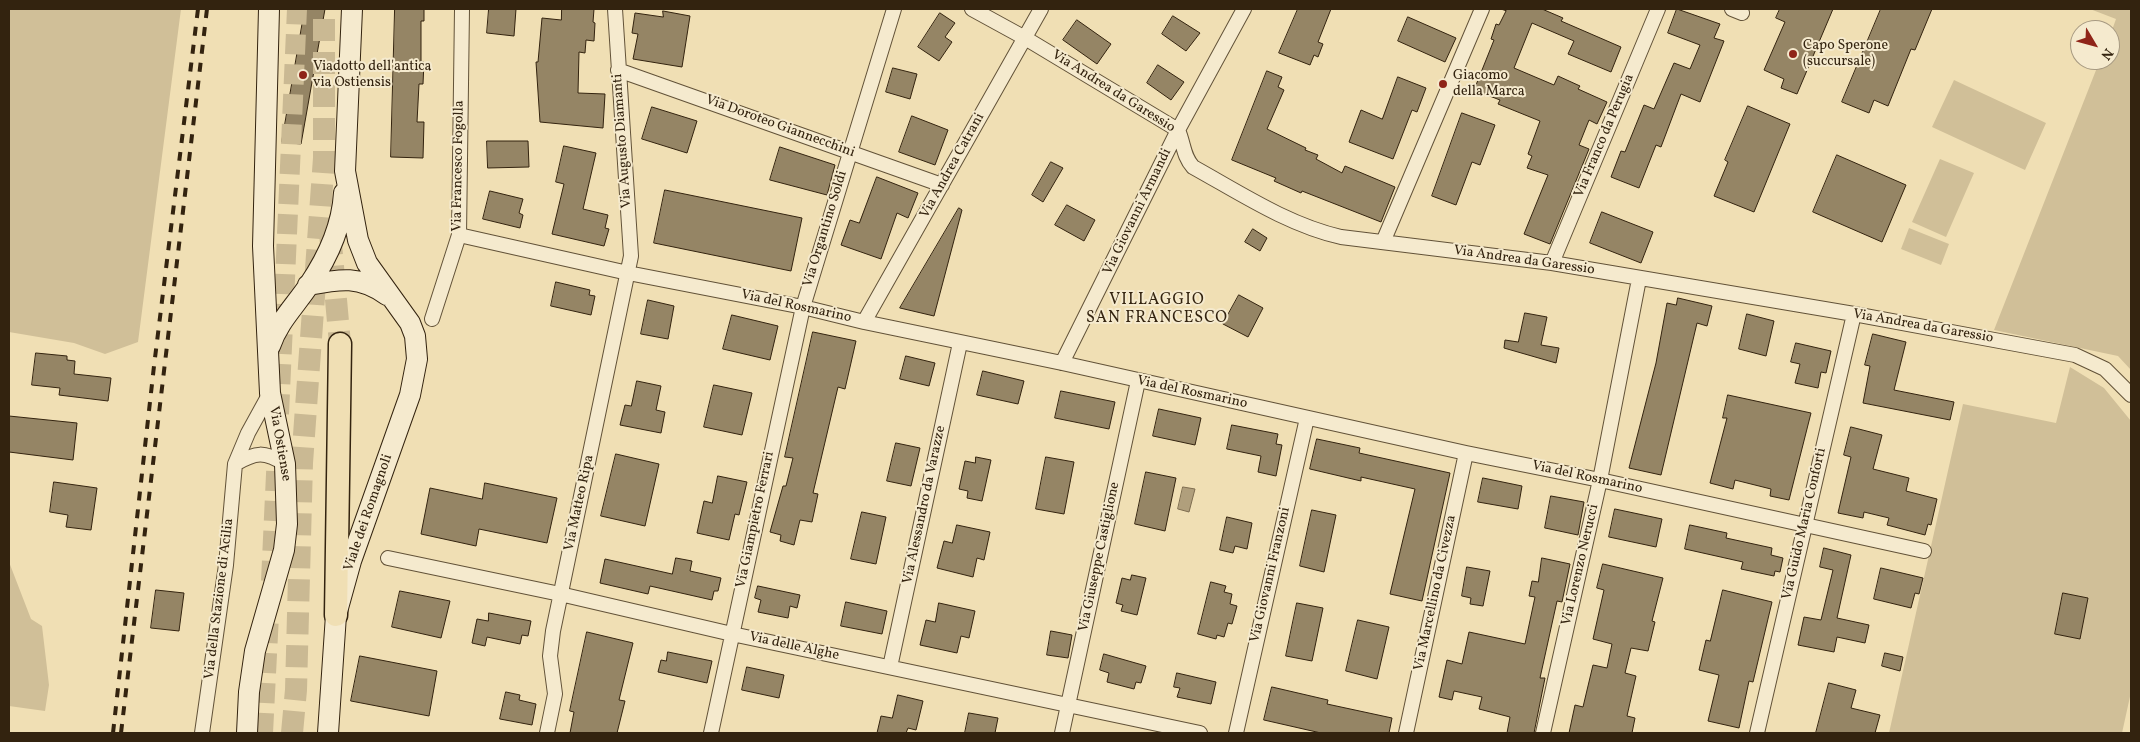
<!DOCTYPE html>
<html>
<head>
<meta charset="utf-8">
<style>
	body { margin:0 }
	#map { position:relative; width:2140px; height:742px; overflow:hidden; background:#f0dfb4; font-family:Vollkorn,serif }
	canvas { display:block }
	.frame { position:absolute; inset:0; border:10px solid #33230f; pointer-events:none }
	.north { position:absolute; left:2070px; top:20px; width:50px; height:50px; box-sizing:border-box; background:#f5eace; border:1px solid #a79a82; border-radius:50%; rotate:127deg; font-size:14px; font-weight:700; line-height:20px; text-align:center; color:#33230f }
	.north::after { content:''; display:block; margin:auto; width:18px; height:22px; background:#8f2418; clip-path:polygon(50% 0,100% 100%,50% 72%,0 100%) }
</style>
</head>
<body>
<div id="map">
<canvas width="2140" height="742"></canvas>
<div class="frame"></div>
<div class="north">N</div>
</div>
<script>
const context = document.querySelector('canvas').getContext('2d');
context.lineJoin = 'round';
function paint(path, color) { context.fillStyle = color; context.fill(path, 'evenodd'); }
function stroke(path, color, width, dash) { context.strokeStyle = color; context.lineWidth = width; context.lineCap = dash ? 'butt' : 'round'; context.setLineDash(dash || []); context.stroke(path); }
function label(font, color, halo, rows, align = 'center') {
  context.font = font + ' Vollkorn,serif'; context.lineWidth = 4; context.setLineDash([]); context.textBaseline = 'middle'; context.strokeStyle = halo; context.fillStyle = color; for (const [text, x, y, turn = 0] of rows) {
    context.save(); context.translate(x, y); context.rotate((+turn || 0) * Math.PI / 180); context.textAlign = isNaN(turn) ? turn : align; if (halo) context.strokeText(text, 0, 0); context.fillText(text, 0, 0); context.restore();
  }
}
paint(new Path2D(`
	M9 9H181L138 342 105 354 74 343 9 332Z
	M2090 9H2131V370L2118 356 1994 330 2100 60H2110V36L2116 19Z
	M1954 80 2046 123 2025 170 1932 127Z
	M1940 159 1974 173 1946 237 1912 222Z
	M1909 228 1949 244 1941 265 1901 249Z
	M2070 367 2104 388 2131 421V692L2122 733H1889L1963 404 2056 423Z
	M9 562 31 619 42 626 49 685 45 711 9 706Z`), '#d0bf98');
const water = new Path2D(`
	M1183 487 1195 489 1189 512 1178 509Z`);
paint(water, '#b09f7c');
stroke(water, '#7e6d50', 1);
const building = new Path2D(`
	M305 9H325L301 144 282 142Z
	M395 9H424V21H421V62H424L423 84H419L417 122H424L423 158 391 157Z
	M489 9H516L514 36 487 33Z
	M562 9H594L593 22 595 23 594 41 586 40 585 53 579 52 578 93 605 94 603 128 540 122 536 62H538L542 18 561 20Z
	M1298 9H1331L1318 42 1323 44 1318 57 1314 55 1310 65 1279 53Z
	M1501 9H1542L1563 18 1561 21 1621 47 1611 72 1568 54 1574 41 1532 23 1514 68 1554 85 1558 76 1580 86 1578 89 1607 102 1597 124 1589 120 1579 145 1589 149 1550 244 1524 234 1548 175 1527 168 1532 156 1528 154 1540 121 1498 104 1500 100 1474 90 1494 40 1491 39 1496 24 1499 25 1506 11Z
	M1677 9 1720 24 1714 38 1724 41 1700 102 1681 94 1661 147 1656 145 1639 188 1611 177 1621 151 1625 152 1644 105 1654 109 1674 63 1690 69 1700 45 1668 33Z
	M1780 9H1833L1797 94 1781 88 1784 79 1764 70 1785 22 1776 18Z
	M1881 9H1932L1915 50 1911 49 1888 106 1874 100 1869 113 1842 102Z
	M663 11 690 16 682 67 633 59 638 34 632 33 635 13 663 17Z
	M940 13 955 23 945 37 952 42 939 61 918 47Z
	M1173 16 1200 33 1186 51 1162 34Z
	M1408 17 1456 38 1445 62 1398 41Z
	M1077 20 1111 44 1097 64 1063 40Z
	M1158 65 1184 82 1171 100 1147 83Z
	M893 68 917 74 910 99 886 92Z
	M1267 71 1282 77 1278 87 1284 90 1267 129 1306 148 1305 150 1318 155 1316 159 1342 173 1345 166 1395 187 1381 222 1302 191 1301 193 1274 181 1276 178 1232 160Z
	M1398 77 1426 88 1417 112 1412 110 1393 159 1349 142 1361 110 1382 119Z
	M1748 106 1790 124 1754 212 1714 196 1728 162 1725 160Z
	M652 107 697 121 687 153 642 139Z
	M1462 113 1495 125 1480 165 1472 162 1456 205 1432 196Z
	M912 116 948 130 935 165 899 152Z
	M487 141H528L529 167 488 168Z
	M564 146 596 153 583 209 608 215 605 228 609 229 604 246 552 234 564 184 556 182Z
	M780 147 835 165 827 195 770 180Z
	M1837 155 1906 185 1882 242 1813 212Z
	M1051 162 1063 168 1043 202 1032 195Z
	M877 177 918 193 908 218 897 213 881 259 841 245 850 220 859 223Z
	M665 190 802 218 791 271 654 243Z
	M490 191 523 199 519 213 523 215 520 228 483 219Z
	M1067 205 1095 220 1084 241 1055 225Z
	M959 208 962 210 934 316 900 308Z
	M1602 212 1653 232 1641 263 1590 243Z
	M1253 229 1267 238 1260 251 1245 242Z
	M556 282 590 290 589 295 595 296 591 315 551 306Z
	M1239 295 1263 308 1248 337 1223 324Z
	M1678 298 1712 306 1707 326 1697 323 1661 475 1629 468 1656 363 1667 303 1676 305Z
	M648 300 674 306 668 339 641 334Z
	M1525 313 1547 317 1541 345 1559 348 1556 363 1504 348 1505 340 1518 342Z
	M1747 314 1774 321 1766 356 1739 349Z
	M732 315 778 326 770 360 723 349Z
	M813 332 856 341 845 389 838 387 813 493 818 494 812 522 800 520 794 545 780 541 781 535 770 532 783 486H786L793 458 785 457Z
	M1873 334 1906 342 1894 390 1954 402 1950 420 1863 403 1870 366 1865 365Z
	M1796 343 1831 351 1826 373 1821 372 1818 388 1795 383 1800 364 1791 362Z
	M36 353 67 356V360L75 361 74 374 111 378 108 401 59 395 60 388 32 385Z
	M906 356 935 363 929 386 900 379Z
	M983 371 1024 381 1018 404 977 395Z
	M637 381 661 386 656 410 665 412 661 433 620 425 625 405 631 406Z
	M714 385 752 393 742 435 704 427Z
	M1061 391 1115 402 1109 429 1055 418Z
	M1728 395 1811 413 1789 500 1770 496 1771 489 1735 480 1733 489 1710 483 1727 418H1723Z
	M1159 409 1201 418 1195 445 1153 436Z
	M9 416 77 423 73 460 9 452Z
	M1232 425 1278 434 1276 444 1282 445 1276 476 1258 472 1261 456 1227 449Z
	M1851 427 1882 435 1873 469 1909 478 1906 491 1937 499 1931 525 1928 524 1925 535 1887 525 1889 518 1864 512 1863 518 1838 513 1851 457 1844 455Z
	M1317 439 1360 448 1359 453 1450 473 1422 601 1390 594 1415 489 1361 477V481L1310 469Z
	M896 443 920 448 911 486 887 481Z
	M616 454 659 464 645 526 601 516Z
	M976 457 991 460 982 501 967 498 968 491 959 489 965 461 975 463Z
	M1046 457 1074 462 1064 514 1036 509Z
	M1146 472 1176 478 1165 531 1135 524Z
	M718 476 747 482 739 515 735 514 729 540 697 533 704 501 712 503Z
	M1483 478 1522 486 1518 509 1478 502Z
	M54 482 97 488 91 530 66 527 68 515 50 512Z
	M485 483 557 498 547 543 479 529 476 546 421 534 430 488 482 499Z
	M1551 496 1584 502 1578 535 1545 528Z
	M1615 509 1662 519 1656 547 1609 537Z
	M1312 510 1336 515 1324 572 1300 566Z
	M862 512 886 517 876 564 851 559Z
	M1227 517 1252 523 1247 549 1235 546 1233 553 1220 550Z
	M957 525 990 532 984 560 977 558 973 577 937 568 944 541 952 543Z
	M1690 525 1727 533 1726 538 1772 548 1771 555 1783 558 1780 572 1775 571 1774 576 1741 569 1743 562 1685 549Z
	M1824 548 1851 555 1837 618 1869 625 1865 643 1837 637 1834 652 1798 645 1804 617 1821 620 1833 570 1820 567Z
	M676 558 692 561 690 571 721 578 718 591H714L712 600 650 586 648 594 600 583 605 559 672 574Z
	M1542 558 1570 564 1562 602 1557 601 1540 678H1545L1534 733H1507L1510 717 1479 709 1482 697 1454 691 1452 700 1439 697 1447 660 1462 664 1469 632 1525 644 1535 597 1529 596 1532 581 1538 582Z
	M1603 564 1663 578 1652 621 1655 622 1648 651 1631 648 1625 673 1636 676 1627 716 1635 718 1632 733H1569L1575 705 1583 707 1593 665 1607 668 1612 644 1593 639 1604 590 1597 588Z
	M1467 567 1490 571 1483 606 1470 604 1471 598 1462 596Z
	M1881 568 1923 578 1919 594 1915 593 1911 608 1874 599Z
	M1132 575 1146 578 1137 615 1121 611 1123 605 1116 603 1122 578 1130 580Z
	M1211 582 1226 586 1224 592 1232 594 1230 604 1237 606 1232 624 1228 623 1224 637 1217 635 1216 639 1198 634Z
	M758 586 800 595 797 608 790 606 788 618 758 612 761 600 755 598Z
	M156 590 184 593 179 631 151 628Z
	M1723 590 1772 602 1753 682 1749 681 1739 728 1708 721 1719 675 1699 670 1706 640 1710 641Z
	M400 591 450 601 441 638 392 627Z
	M2063 593 2088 598 2080 639 2055 634Z
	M846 602 887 611 882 634 841 626Z
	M939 603 975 611 969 638 961 636 957 653 920 645 926 620 935 622Z
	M1297 603 1323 608 1312 661 1286 656Z
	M489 613 531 621 528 636 522 635 520 644 487 637 485 646 472 643 477 619 488 621Z
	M1358 620 1389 627 1377 679 1346 671Z
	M1051 631 1072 635 1068 658 1047 655Z
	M587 632 633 643 619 700 625 701 617 733H570L574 712 570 711Z
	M668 652 712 661 707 683 658 672 661 660 666 661Z
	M1885 653 1903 657 1900 671 1882 666Z
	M1104 654 1146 666 1141 683 1136 682 1134 689 1107 682 1109 673 1100 670Z
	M360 656 437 671 429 716 351 701Z
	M747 667 784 675 779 698 742 690Z
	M1177 673 1216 682 1211 704 1177 697 1180 688 1174 687Z
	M1829 683 1856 690 1851 708 1880 715 1875 733H1816Z
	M1272 687 1328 700 1327 704 1392 718 1389 733H1321L1264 720Z
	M506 692 520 695 519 700 536 704 532 725 500 719Z
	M898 695 923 701 916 730 908 728 906 733H877L881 716 892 718Z
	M969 713 998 718 995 733H965Z`);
paint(building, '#958565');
stroke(building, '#33230f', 1);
stroke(new Path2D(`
	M279 414 297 9
	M271 581 277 453
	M263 733 269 615`), '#cab993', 20, [20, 10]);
stroke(new Path2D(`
	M330 233 340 344
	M292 733 296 690 302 463 324 158V9`), '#cab993', 22, [22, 11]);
const street = new Path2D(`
	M972 9 1025 38 1178 130C1184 144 1183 156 1193 167 1240 193 1288 225 1341 237L1552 263 1854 314 2075 355 2105 369 2131 395
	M1732 9 1742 13
	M618 70 942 185
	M459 235 628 273 803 307 864 322 1062 363 1466 453 1600 480 1924 551
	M1383 242 1482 9
	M1552 263 1658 9
	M432 319 459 235 462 9
	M864 322 1041 9
	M1062 363 1178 130 1244 9
	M270 393 248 433 235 464C256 452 264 451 285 464
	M388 558 560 594 732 634 1200 733
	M890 667 960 343
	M202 733 226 565 235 464
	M547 733 555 694 550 656 553 631 631 256 615 9
	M711 733 803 307 894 9
	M1062 733 1138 381
	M1236 733 1307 418
	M1406 733 1466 453
	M1543 733 1600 480 1639 279
	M1757 733 1854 314`);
const secondary = new Path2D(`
	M308 285C340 279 359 275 387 295
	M270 346C278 322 295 306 309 285 328 257 342 227 344 193
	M247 733 249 692 255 651 284 550 287 524 285 464 270 393 263 246 269 9
	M328 733 336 615 351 561 410 395 417 359 415 336 410 323 367 263 358 240 345 171 352 9`);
const primary = new Path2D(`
	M336 615 340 344`);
stroke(street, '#625238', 16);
stroke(secondary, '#33230f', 22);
stroke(primary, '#33230f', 25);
stroke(street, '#f5eace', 14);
stroke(secondary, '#f5eace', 20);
stroke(primary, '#f0dfb4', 22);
stroke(new Path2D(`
	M113 733 154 366 198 9
	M121 733 207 9`), '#33230f', 4, [9, 9]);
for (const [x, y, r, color] of [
	[1793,54,5,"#8f2418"],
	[303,75,5,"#8f2418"],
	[1443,84,5,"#8f2418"]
]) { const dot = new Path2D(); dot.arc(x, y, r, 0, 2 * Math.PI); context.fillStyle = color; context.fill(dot); stroke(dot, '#f5eace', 2); }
label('14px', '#33230f', '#f5eace', [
	["Capo Sperone",1803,46],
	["(succursale)",1803,62],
	["Viadotto dell'antica",313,67],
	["via Ostiensis",313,83],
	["Giacomo",1453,76],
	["della Marca",1453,92]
], 'left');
label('14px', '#33230f', '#f5eace', [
	["Via Andrea da Garessio",1113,92,32],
	["Via Doroteo Giannecchini",780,127,20],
	["Via Franco da Perugia",1605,136,-67],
	["Via Augusto Diamanti",623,141,-94],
	["Via Francesco Fogolla",459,166,-89],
	["Via Andrea Catrani",953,166,-61],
	["Via Giovanni Armandi",1138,212,-64],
	["Via Organtino Soldi",826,229,-73],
	["Via Andrea da Garessio",1524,261,8],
	["Via del Rosmarino",796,307,12],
	["Via Andrea da Garessio",1923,327,10],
	["Via del Rosmarino",1192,393,12],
	["Via Ostiense",279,444,80],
	["Via del Rosmarino",1587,478,12],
	["Via Matteo Ripa",580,503,-78],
	["Via Alessandro da Varazze",925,505,-78],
	["Viale dei Romagnoli",369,513,-71],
	["Via Giampietro Ferrari",756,520,-78],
	["Via Guido Maria Conforti",1805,524,-77],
	["Via Giuseppe Castiglione",1100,557,-78],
	["Via Lorenzo Nerucci",1581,565,-77],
	["Via Giovanni Franzoni",1271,575,-77],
	["Via Marcellino da Civezza",1436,593,-78],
	["Via della Stazione di Acilia",220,599,-83],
	["Via delle Alghe",794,647,12]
]);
context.letterSpacing = '1px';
label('16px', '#33230f', '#f5eace', [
	["VILLAGGIO",1157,301],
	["SAN FRANCESCO",1157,319]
]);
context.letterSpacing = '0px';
</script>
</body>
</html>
